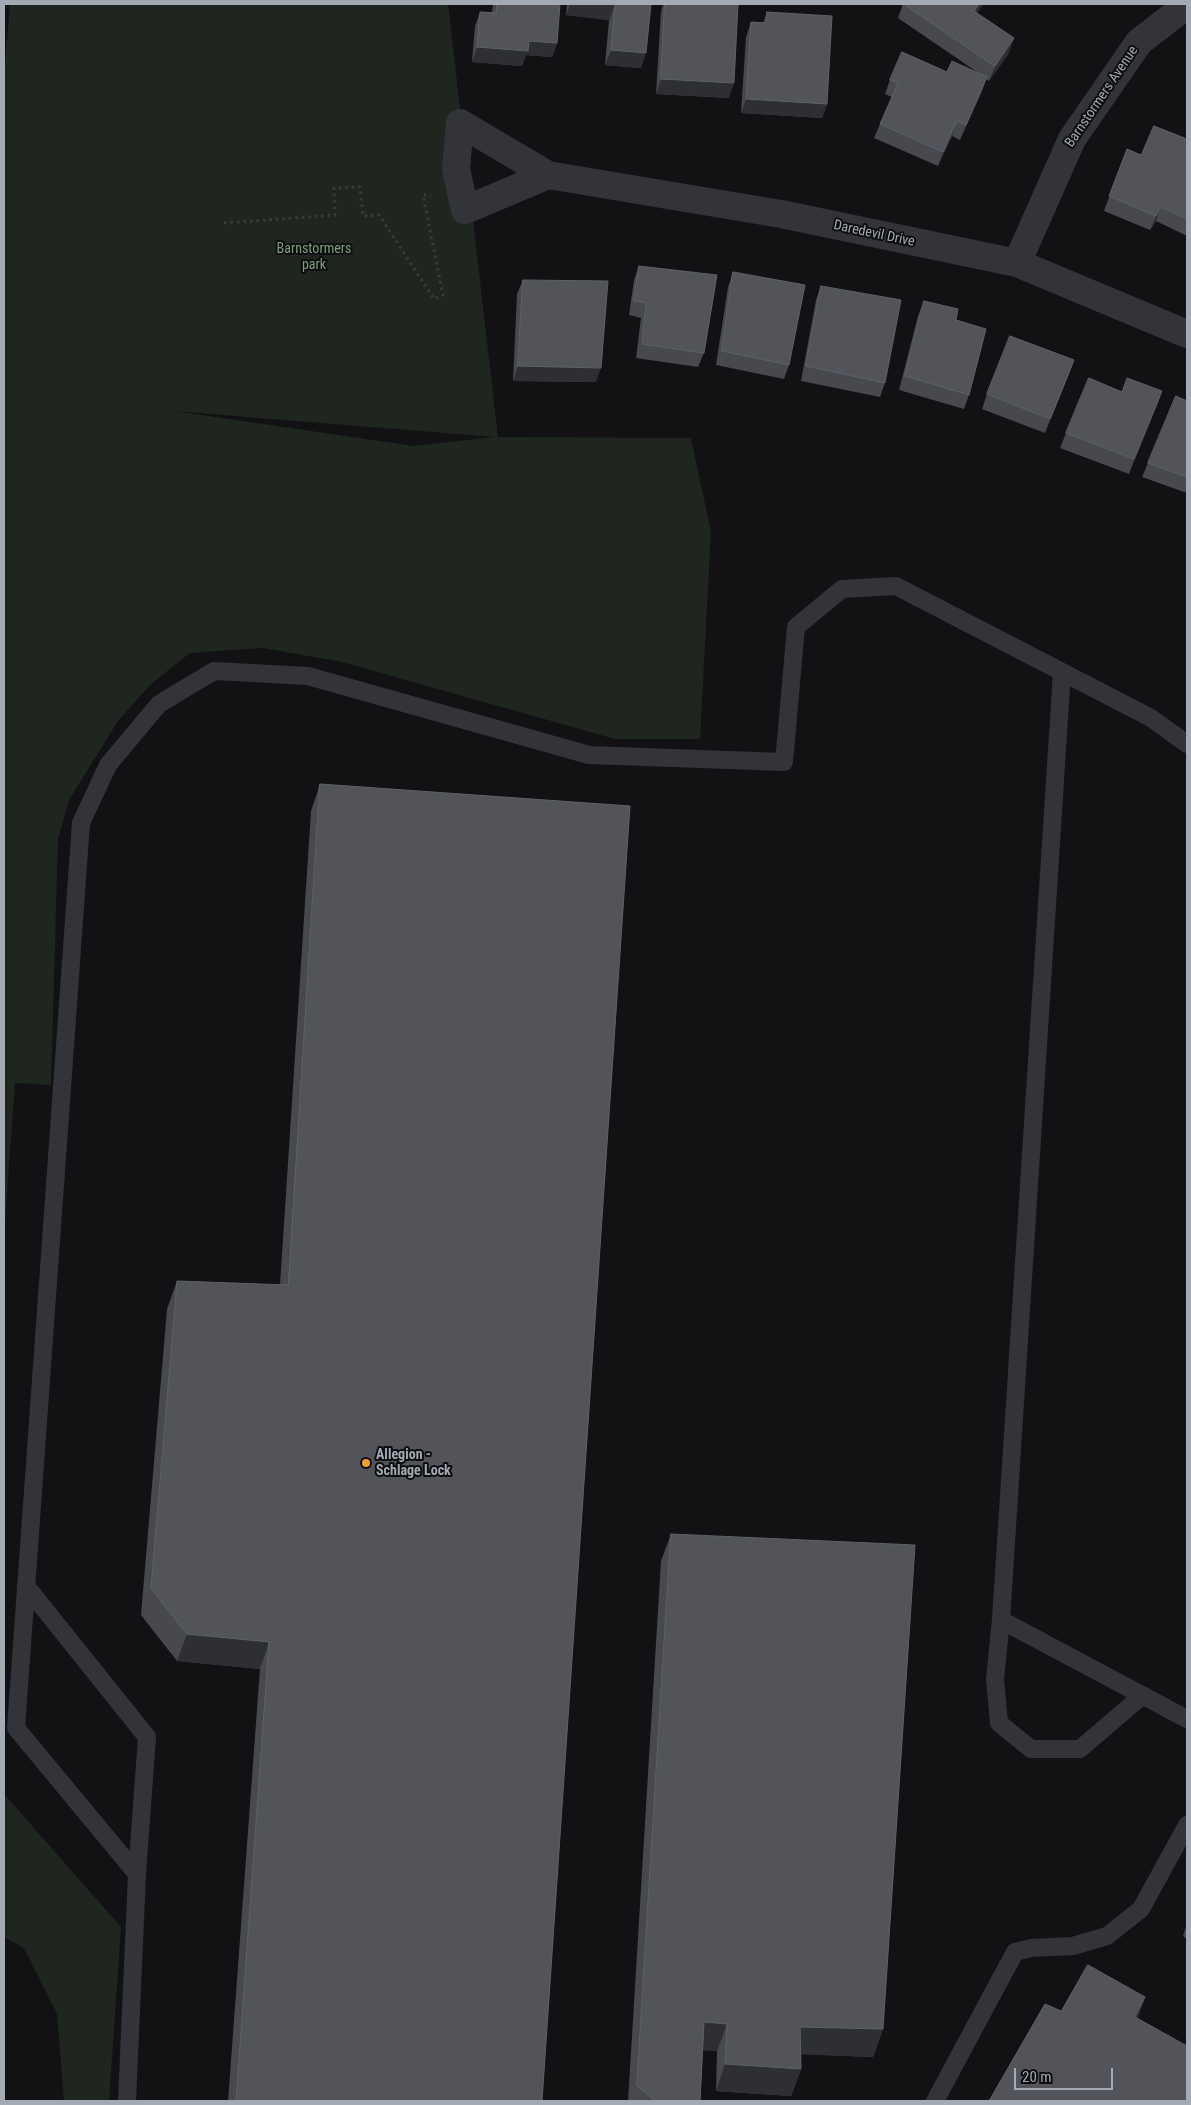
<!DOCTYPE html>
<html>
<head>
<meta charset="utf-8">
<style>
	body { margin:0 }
	#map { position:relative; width:1191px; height:2105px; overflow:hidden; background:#121214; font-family:"Roboto Condensed",sans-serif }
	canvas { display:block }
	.frame { position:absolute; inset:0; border:5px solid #a3aab4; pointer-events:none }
	.scale { position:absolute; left:1014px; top:2068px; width:99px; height:22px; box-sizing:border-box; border:2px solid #a3aab4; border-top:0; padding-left:6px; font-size:15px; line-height:18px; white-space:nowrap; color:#a3aab4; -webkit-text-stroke:4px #0d0d0f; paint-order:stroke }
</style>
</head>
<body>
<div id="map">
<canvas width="1191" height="2105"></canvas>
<div class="frame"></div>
<div class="scale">20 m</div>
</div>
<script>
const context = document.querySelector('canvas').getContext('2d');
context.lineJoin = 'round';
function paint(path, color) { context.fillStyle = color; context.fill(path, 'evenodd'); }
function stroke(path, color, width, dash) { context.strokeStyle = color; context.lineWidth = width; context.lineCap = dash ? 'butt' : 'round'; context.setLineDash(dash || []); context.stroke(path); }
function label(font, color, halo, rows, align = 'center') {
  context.font = font + ' "Roboto Condensed",sans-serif'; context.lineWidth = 4; context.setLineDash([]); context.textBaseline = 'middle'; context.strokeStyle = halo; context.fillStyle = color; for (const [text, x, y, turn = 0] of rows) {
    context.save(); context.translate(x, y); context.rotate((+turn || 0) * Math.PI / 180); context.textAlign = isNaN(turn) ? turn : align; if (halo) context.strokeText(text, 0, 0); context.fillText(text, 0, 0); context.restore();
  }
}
paint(new Path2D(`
	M10 4H448L498 437 691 438 711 532 700 739H615L342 662 263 648 190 653 151 684 118 721 69 800 58 839 51 1085 15 1083 4 1234V76ZM174 411 494 437 414 446Z
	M4 1794 121 1927 109 2101H64L57 2014 24 1948 4 1937Z`), '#1e261f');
stroke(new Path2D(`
	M224 223 335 215 334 188 360 187 363 216 379 215 434 299 443 295 423 195H431`), '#393b40', 3, [2.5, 4]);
stroke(new Path2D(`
	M1062 672 1001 1620 995 1679 999 1723 1031 1749H1080L1143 1695
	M26 1586 147 1737 137 1874 127 2101
	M1001 1620 1187 1719
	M137 1874 16 1728 81 823 108 765 159 704 214 671 308 676 589 755 784 762 796 627 842 589 896 586 1151 718 1187 744
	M935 2101 1015 1952 1031 1948 1073 1946 1107 1936 1141 1909 1187 1825`), '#333439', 18);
stroke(new Path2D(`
	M548 175 465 210 456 169 460 123 548 175 781 214 1017 263 1187 334
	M1017 263 1072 139 1139 42 1187 5`), '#333439', 28);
paint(new Path2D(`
	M493 4H560L557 43 552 57 526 55 522 66 472 62 475 26 480 12H492Z
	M567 4H651L641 68 605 65 609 20 566 15Z
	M663 4H738L729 98 656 94 661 12Z
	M903 4H983L977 13 1009 53 989 81 986 79 982 91 960 140 952 136 938 166 874 138 880 124 892 97 885 94 890 80 947 72H977L898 18Z
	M767 12 827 104 822 118 741 113 746 37 751 22 763 23Z
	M1187 139V236L1156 221 1150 230 1104 211 1127 149 1141 155Z
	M639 266 704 353 698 367 636 358 641 318 629 315 634 280Z
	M733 272 789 365 784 379 716 365 728 287Z
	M523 280 596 382 513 381 517 294Z
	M821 286 885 383 880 397 801 381 816 300Z
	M924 301 969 395 964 409 899 390 918 316Z
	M1069 374 1045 433 982 409 987 394Z
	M1162 391 1129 474 1060 448 1066 433 1122 392Z
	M1187 401V493L1142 477 1148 463Z
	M320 784 542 2101H228L260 1669 177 1661 141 1615 167 1309 177 1281 280 1285 311 811Z
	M671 1534 883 2029 873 2057 801 2054V2069L791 2096 716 2091 717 2051 703 2050 700 2101H628L661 1561Z
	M1187 1924V1939L1183 1936Z`), '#48494f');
paint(new Path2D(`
	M570 4H600L615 5 609 20 566 15Z
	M979 4H983L969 25 974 11Z
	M1014 38 1009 53 989 81 995 66Z
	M529 41 557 43 552 57 526 55 522 66 472 62 477 47Z
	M611 50 646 53 641 68 605 65Z
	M987 77 982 91 960 140 966 125Z
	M661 79 734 83 729 98 656 94Z
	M746 99 827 104 822 118 741 113Z
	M957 121 952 136 938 166 943 152Z
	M1161 207 1156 221 1150 230 1156 216Z
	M1074 360 1069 374 1045 433 1050 419Z
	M518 366 601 368 596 382 513 381Z
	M1162 391 1157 406 1129 474 1134 459Z
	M187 1634 269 1642 260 1669 177 1661Z
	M1145 1997 1136 2024 1135 2017Z
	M704 2022 727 2024 717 2051 694 2050Z
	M800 2027 883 2029 873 2057 790 2054Z
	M725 2064 801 2069 791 2096 716 2091Z`), '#2e2f33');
const building = new Path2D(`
	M497 4H560L557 43 529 41 528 51 477 47 480 12 496 13Z
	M600 4H651L646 53 611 50 615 5Z
	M665 4H738L734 83 661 79Z
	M904 4H979L974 11 1014 38 995 66Z
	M767 12 832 16 827 104 746 99 751 22 766 23Z
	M902 52 947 72 952 61 987 77 966 125 957 121 943 152 880 124 898 83 890 80Z
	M1154 126 1187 139V219L1161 207 1156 216 1109 196 1127 149 1141 155Z
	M639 266 717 275 704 353 642 344 646 303 634 301Z
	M733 272 805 285 789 365 722 351Z
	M523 280 608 281 601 368 518 366Z
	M821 286 901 300 885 383 806 366Z
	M924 301 958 309 956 320 986 329 969 395 905 376Z
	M1010 336 1074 360 1050 419 987 394Z
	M1089 378 1122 392 1127 378 1162 391 1134 459 1066 433Z
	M1176 396 1187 401V477L1148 463Z
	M320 784 630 806 542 2101H236L269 1642 187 1634 151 1588 177 1281 288 1285Z
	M671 1534 915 1545 883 2029 800 2027 801 2069 725 2064 727 2024 704 2022 700 2101H656L637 2086Z
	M1088 1965 1145 1997 1135 2017 1187 2046V2101H989L1045 2004 1061 2011Z`);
paint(building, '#52545a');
stroke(building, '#5e6168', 1);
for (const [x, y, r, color] of [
	[366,1463,5,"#f3a12b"]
]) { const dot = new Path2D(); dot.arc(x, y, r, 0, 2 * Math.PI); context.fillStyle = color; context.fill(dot); stroke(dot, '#0d0d0f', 2); }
label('14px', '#a3aab4', '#0d0d0f', [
	["Barnstormers Avenue",1102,97,-56],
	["Daredevil Drive",874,234,12]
]);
label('14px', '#7ba07a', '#0d0d0f', [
	["Barnstormers",314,249],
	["park",314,265]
]);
label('bold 14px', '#a3aab4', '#0d0d0f', [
	["Allegion -",376,1455],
	["Schlage Lock",376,1471]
], 'left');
</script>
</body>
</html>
